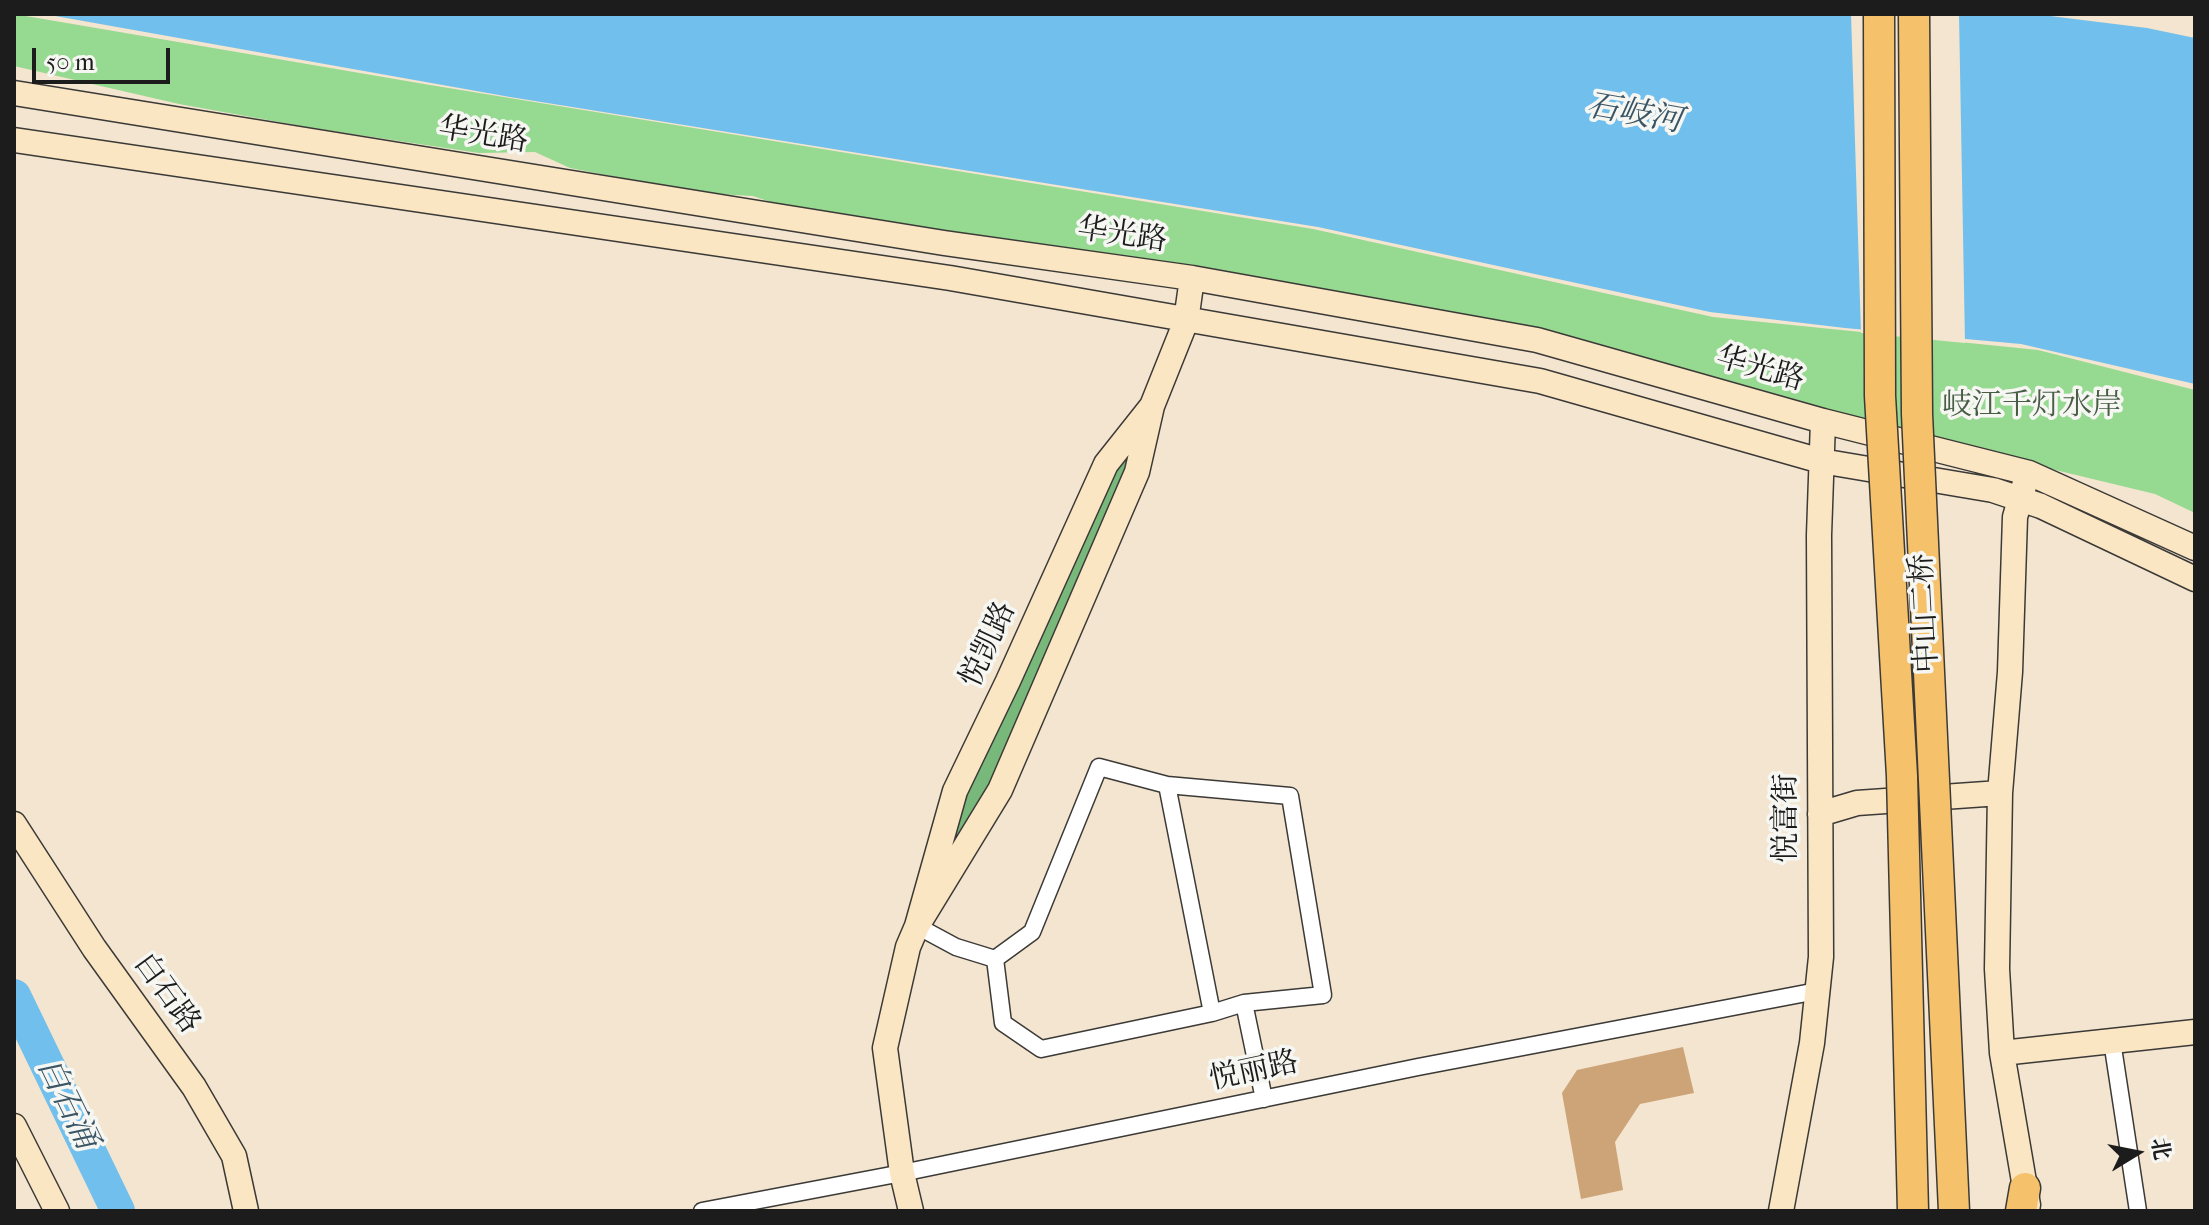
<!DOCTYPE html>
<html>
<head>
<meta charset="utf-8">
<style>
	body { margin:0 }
	#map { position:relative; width:2209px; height:1225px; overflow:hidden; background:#f3e5cf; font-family:"IM FELL French Canon","Noto Serif SC",serif }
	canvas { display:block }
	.frame { position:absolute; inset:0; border:16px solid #1c1c1c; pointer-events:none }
	.north { position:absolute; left:2097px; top:1113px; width:80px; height:80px; -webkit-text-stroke:6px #f6f6f2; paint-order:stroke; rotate:80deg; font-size:22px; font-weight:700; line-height:32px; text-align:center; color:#1c1c1c }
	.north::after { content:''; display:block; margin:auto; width:28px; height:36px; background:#1c1c1c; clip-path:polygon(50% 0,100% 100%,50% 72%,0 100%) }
	.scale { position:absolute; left:32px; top:48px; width:138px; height:36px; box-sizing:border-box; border:4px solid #1c1c1c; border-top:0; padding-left:10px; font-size:24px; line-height:28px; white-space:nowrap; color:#1c1c1c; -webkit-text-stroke:6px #f6f6f2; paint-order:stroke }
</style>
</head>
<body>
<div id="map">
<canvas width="2209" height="1225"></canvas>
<div class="frame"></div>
<div class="north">北</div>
<div class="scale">50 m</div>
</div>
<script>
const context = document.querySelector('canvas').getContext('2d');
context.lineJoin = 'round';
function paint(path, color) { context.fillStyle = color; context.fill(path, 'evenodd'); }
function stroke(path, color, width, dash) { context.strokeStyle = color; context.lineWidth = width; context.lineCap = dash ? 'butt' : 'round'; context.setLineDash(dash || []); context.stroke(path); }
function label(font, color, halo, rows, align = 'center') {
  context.font = font + ' "IM FELL French Canon","Noto Serif SC",serif'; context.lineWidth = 7; context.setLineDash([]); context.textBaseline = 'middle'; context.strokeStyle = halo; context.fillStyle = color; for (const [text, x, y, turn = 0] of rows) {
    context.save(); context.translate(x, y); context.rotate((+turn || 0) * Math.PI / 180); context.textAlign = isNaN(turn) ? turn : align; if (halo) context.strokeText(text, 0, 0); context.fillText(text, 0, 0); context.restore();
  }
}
paint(new Path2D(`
	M14 14 430 85 1313 229 1713 317 2038 350 2195 390V513L2155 494 1910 435 1582 346 826 221 753 196 698 193 570 168 535 152 479 153 312 128 179 104 14 66Z`), '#96d991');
paint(new Path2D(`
	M1140 439 987 796 950 852 965 787 1114 462Z`), '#78b97b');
paint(new Path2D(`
	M44 14H2034L2147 28 2195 38V384L2021 344 1845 328 1710 312 1318 227 510 97Z`), '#71bfec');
paint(new Path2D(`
	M1851 14H1959L1965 343 1861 333Z`), '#f3e5cf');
stroke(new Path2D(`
	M14 996 118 1211`), '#71bfec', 34);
paint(new Path2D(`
	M1683 1047 1694 1093 1640 1104 1615 1142 1623 1190 1581 1199 1562 1093 1577 1070Z`), '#cda478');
const street = new Path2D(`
	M1099 767 1167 785 1290 796 1323 995 1244 1003 1212 1013 1041 1049 1003 1023 995 959 1032 932Z
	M1167 785 1212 1013
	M917 926 956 947 995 959
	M1244 1003 1264 1099
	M2112 1041 2138 1211
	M702 1211 902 1173 1418 1067 1817 991`);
const secondary = new Path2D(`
	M14 93 944 243 1192 278 1537 340 1823 421 2029 473 2195 548
	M14 140 950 278 1540 381 1821 461 1993 490 2041 506 2195 579
	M1152 406 1186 321 1192 278
	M2024 486 2015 517 2010 672 2000 793 1997 969 2002 1053 2028 1205
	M1820 814 1857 803 2000 793
	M14 824 94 948 194 1087 234 1156 246 1211
	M2002 1053 2195 1032
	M14 1126 57 1211
	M911 1211 902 1173 885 1048 908 947 917 926 1000 790 1137 472 1152 406 1106 464 1008 681 955 791 917 926
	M1781 1211 1812 1043 1821 957 1819 535 1823 421`);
const highway = new Path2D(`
	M2021 1211 2025 1188`);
stroke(street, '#3c3a37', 19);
stroke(secondary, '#3c3a37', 27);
stroke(highway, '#3c3a37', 33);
stroke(street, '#fff', 16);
stroke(secondary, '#fbe6c4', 24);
stroke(highway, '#f5c16b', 30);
const highwayBridge = new Path2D(`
	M1879 14 1880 396 1902 776 1913 1211
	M1914 14 1917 414 1954 1211`);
stroke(highwayBridge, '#3c3a37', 33, []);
stroke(highwayBridge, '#f5c16b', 30);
label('30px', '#1c1c1c', '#f6f6f2', [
	["华光路",483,136,9],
	["华光路",1122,236,8],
	["华光路",1760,370,16],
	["中山二桥",1926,613,-93],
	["悦凯路",989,645,-65],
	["悦富街",1788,818,-90],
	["白石路",166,994,54],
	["悦丽路",1254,1072,-12]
]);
label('30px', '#475e45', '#f6f6f2', [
	["岐江千灯水岸",2032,407]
]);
label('italic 32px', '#3a5565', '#f6f6f2', [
	["石岐河",1634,115,10],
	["白石涌",66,1104,64]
]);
</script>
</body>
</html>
